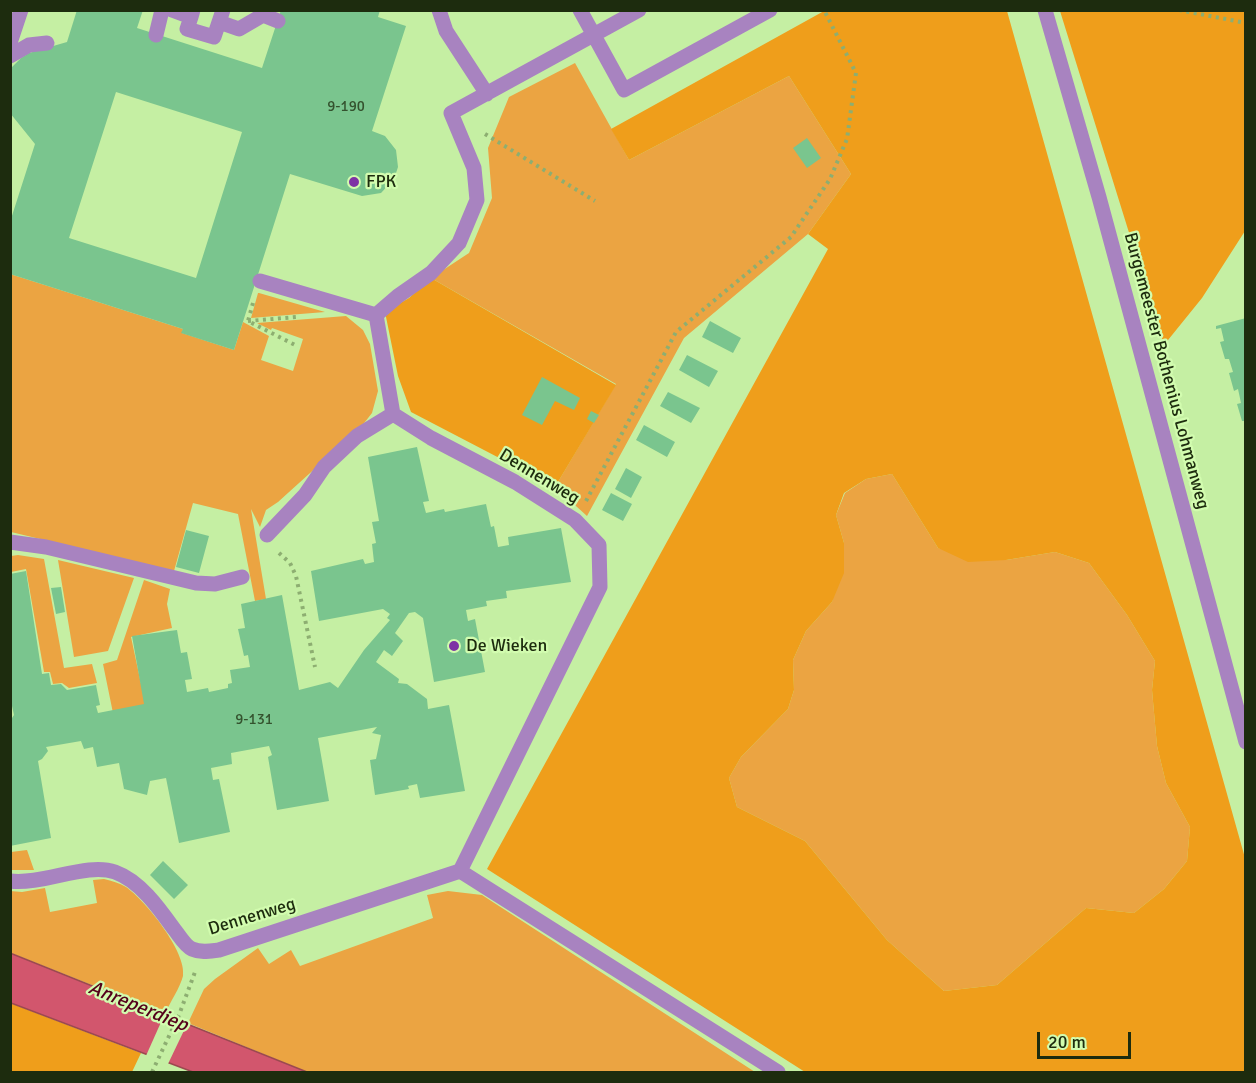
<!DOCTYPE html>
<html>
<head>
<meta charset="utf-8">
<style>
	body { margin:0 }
	#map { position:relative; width:1256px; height:1083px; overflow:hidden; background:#c5efa3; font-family:Signika,sans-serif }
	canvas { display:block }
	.frame { position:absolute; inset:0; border:12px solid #1d2c0e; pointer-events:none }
	.scale { position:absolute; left:1037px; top:1032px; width:94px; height:27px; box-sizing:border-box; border:3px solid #1d2c0e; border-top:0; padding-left:8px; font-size:18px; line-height:21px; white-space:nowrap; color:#1d2c0e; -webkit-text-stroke:4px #d2fcaf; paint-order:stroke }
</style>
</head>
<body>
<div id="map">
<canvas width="1256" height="1083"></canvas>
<div class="frame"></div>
<div class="scale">20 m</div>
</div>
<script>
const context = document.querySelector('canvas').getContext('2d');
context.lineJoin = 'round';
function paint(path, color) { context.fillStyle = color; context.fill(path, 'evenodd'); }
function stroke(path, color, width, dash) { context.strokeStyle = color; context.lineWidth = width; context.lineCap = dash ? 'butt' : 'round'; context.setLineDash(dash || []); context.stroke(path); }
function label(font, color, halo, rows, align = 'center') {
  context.font = font + ' Signika,sans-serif'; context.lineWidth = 4.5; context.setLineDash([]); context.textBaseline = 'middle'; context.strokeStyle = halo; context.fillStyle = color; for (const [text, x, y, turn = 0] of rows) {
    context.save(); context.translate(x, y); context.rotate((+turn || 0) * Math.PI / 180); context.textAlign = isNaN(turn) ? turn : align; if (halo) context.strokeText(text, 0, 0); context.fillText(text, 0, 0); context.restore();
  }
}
paint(new Path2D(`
	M575 63 629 160 789 76 851 174 808 234 684 338 587 516 555 487 616 384 431 278 469 253 492 198 488 148 509 97Z
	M10 274 183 329 182 333 234 350 243 322 269 336 261 360 293 371 303 339 272 328 271 330 257 323 346 316 363 330 370 344 378 391 372 413 361 427 278 502 266 510 260 527 251 509 266 599 255 601 238 514 193 503 174 571 11 532Z
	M258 293H259L325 312 251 318Z
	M892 474 938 548 1006 560 1055 552 1089 563 1127 615 1155 661 1152 690 1157 746 1166 783 1190 827 1187 861 1164 889 1134 913 1086 908 997 985 944 991 887 940 805 841 737 807 729 778 741 757 788 709 794 690 793 660 806 631 832 602 844 543 836 515 845 493 866 479Z
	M18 555 44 559 64 668 92 664 97 683 69 688 62 683 53 684 50 672H44L26 569 11 572V556Z
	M58 560 134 578 108 651 74 657Z
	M144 580 170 589 167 604 172 628 131 637 146 707 113 713 103 664 117 660Z
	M27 850 34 870H11V852Z
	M104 879C112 881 119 883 126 887 145 900 187 952 183 976 180 988 170 1002 165 1014L11 953 10 891 22 892 45 888 50 912 97 903 93 880Z
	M448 891 482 895 755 1072H307L188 1023 204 989 215 979 258 948 269 964 291 950 300 966 433 918 427 895Z`), '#eba442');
paint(new Path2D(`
	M824 11H1007L1245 858V1072H805L487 869 828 249 808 234 851 174 789 76 629 160 611 129ZM892 474 938 548 968 562 1006 560 1055 552 1089 563 1127 615 1155 661 1152 690 1157 746 1166 783 1190 827 1187 861 1164 889 1134 913 1086 908 997 985 944 991 887 940 805 841 737 807 729 778 741 757 788 709 794 690 793 660 806 631 832 602 844 573V543L836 515 844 493 866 479Z
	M1060 11H1245V231L1202 298 1164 345Z
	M431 278 616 385 555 487 411 412 398 376 385 312 409 298Z
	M10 1003 141 1053 132 1072H11Z`), '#ef9e1b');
const water = new Path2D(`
	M10 953 307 1072H193L11 1003Z`);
paint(water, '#d2566d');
stroke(water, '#9c4950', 1.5);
paint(new Path2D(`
	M166 1011 189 1020 167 1066 145 1058Z`), '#c5efa3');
paint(new Path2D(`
	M77 10H143L137 28 262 68 281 10H380L378 17 406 26 372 131 385 136 396 150 398 167 394 179 381 193 362 196 290 174 234 350 181 333 183 329 10 274V222L35 144 10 113V69L21 58 29 53 67 42ZM116 92 242 132 196 278 69 238Z
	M807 138 821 158 807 168 793 148Z
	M1246 318V421H1242L1237 404 1241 403 1238 389 1234 391 1229 373 1233 372 1229 359H1225L1220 342 1224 341 1221 328 1216 329V326Z
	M710 321 741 338 733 353 702 337Z
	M687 355 718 371 709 387 679 370Z
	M542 377 580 398 574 410 555 401 542 425 522 415Z
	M668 392 700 408 691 423 660 406Z
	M591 411 599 415 594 423 587 419Z
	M644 425 675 442 667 457 636 440Z
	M417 447 429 501 423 502 426 513 444 509 445 512 486 504 491 527 494 526 498 547 509 545 508 537 561 528 571 582 506 591 507 598 486 601 487 606 466 610 468 621 475 619 485 672 434 682 423 618 415 612 409 613 395 633 403 641 392 656 384 650 376 662 399 679 398 683 407 684 427 699 428 709 449 705 465 791 420 798 417 784 408 786 409 789 375 795 370 760 376 759 381 735 372 733 377 727 318 738 329 801 277 810 268 757 272 755 269 746 231 753 232 764 211 768 213 780 219 779 230 832 179 843 166 778 150 781 147 795 124 789 119 763 97 767 93 747 84 749 81 741 46 747 48 751 42 759 38 761 51 838 10 846V721L14 715 12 706H10V574L26 571 42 674 49 673 51 685 61 684 67 690 96 685 100 705 96 706 98 713 144 704 132 636 177 630 181 653 187 652 192 679 185 680 187 692 208 688 209 692 228 688V684L232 683 230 670 250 667 248 655 244 656 238 629 245 628 241 604 282 595 299 690 330 682 338 688 364 650 390 620 387 618 390 614 383 609 319 621 311 571 363 559 365 564 374 562 372 544 376 543 372 522 379 521 368 457Z
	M626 468 642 477 631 498 615 489Z
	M611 493 632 504 623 521 602 510Z
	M186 530 209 536 199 573 176 567Z
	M61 587 65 612 56 614 51 588Z
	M163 861 188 885 174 899 150 875Z`), '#7ac58e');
stroke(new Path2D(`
	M1179 10 1246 23
	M485 134 595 201
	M253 303 248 321 295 345
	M248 321 296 317
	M586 501 676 332 791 237 830 179 847 139 856 73 824 10
	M279 553 290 563 296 576 315 667
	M152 1072 179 1015 195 972`), '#8dae71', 4, [3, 4.5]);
stroke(new Path2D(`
	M172 10 191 17 193 10
	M439 10 446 31 487 94
	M580 10 624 90 770 10
	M1045 10 1099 197 1246 742
	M191 17 187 29 214 37 223 10
	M219 22 239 29 263 15 278 21
	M156 35 162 10
	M10 43 21 10
	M10 56 29 45 47 43
	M260 281 376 315
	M267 535 305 495 324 467 357 436 393 414
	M10 542 46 547 196 583 215 584 242 577
	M460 871 778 1072
	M10 881C43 885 87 862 115 872 140 881 159 908 174 929 179 935 185 946 192 949 201 953 210 951 219 950L460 871 600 587 599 545 575 520 515 482 431 438 393 414 376 315 398 296 431 273 459 243 477 200 474 168 451 113 639 10`), '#a883c0', 15);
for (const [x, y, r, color] of [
	[354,182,6,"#7e33a5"],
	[454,646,6,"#7e33a5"]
]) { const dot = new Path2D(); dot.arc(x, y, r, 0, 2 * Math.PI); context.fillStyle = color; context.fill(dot); stroke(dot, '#d2fcaf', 2); }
label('15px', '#34522e', null, [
	["9-190",346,107],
	["9-131",254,720]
]);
label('18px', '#1d2c0e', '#d2fcaf', [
	["FPK",366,182],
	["De Wieken",466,646]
], 'left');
label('18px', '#1d2c0e', '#d2fcaf', [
	["Burgemeester Bothenius Lohmanweg",1166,371,75],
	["Dennenweg",539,477,31],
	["Dennenweg",252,917,-17]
]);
label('italic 20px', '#54011b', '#d2fcaf', [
	["Anreperdiep",138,1007,22]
]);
</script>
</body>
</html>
